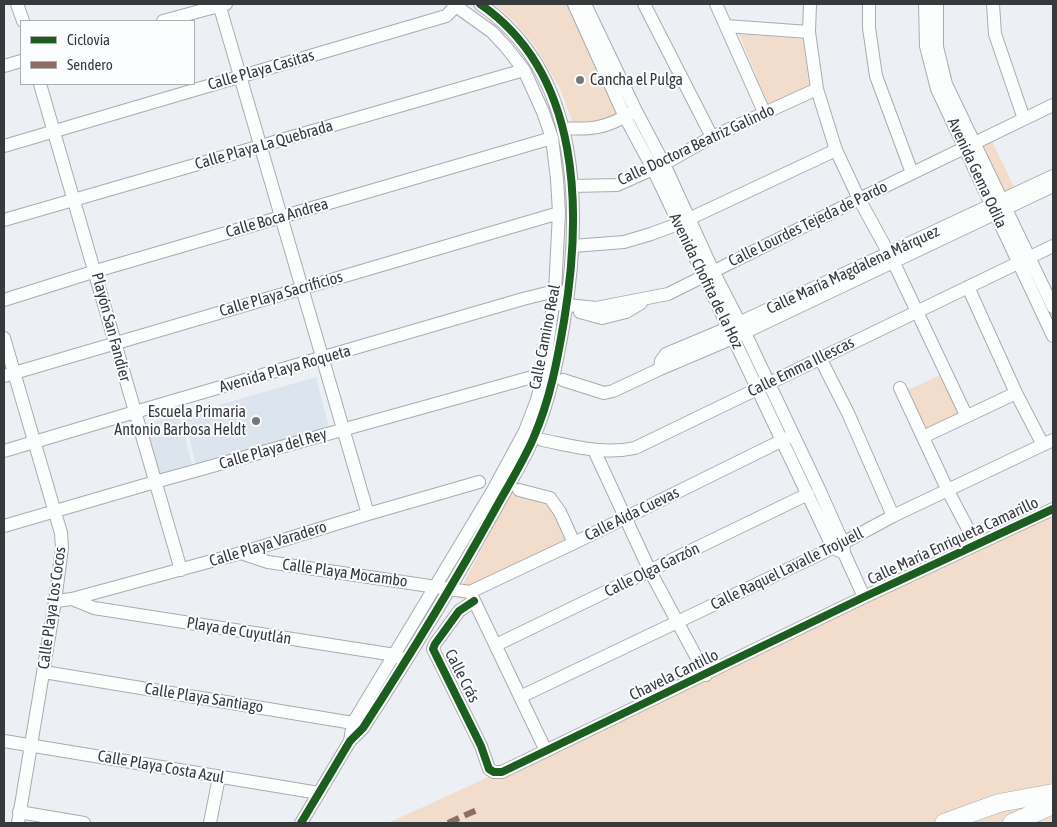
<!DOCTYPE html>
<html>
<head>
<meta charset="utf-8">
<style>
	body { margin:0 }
	#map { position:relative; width:1057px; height:827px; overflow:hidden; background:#ecf0f4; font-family:"Asap Condensed",sans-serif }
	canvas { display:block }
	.frame { position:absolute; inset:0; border:5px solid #373a3d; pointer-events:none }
	.legend { position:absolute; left:20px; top:20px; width:175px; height:65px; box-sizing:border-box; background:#fcfdfe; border:1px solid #adafb1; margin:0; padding:6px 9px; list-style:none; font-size:15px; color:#373a3d }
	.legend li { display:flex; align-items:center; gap:10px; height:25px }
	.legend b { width:25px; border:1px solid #adafb1 }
</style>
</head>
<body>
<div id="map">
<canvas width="1057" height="827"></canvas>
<div class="frame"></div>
<ul class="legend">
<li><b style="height:6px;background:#1b5e20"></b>Ciclovía</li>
<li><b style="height:6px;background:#8d6e63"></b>Sendero</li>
</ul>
</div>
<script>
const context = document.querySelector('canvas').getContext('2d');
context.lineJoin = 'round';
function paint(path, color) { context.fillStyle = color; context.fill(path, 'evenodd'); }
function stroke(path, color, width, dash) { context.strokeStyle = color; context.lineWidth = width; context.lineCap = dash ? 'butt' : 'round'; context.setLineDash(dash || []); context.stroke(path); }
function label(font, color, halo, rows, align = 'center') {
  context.font = font + ' "Asap Condensed",sans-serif'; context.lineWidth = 4; context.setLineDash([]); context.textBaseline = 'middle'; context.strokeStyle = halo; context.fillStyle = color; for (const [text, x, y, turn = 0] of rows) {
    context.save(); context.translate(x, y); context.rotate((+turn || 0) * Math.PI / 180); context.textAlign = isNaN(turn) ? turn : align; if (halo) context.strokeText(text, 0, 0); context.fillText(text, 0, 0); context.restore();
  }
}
paint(new Path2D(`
	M316 377 329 427 196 466 184 415Z
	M179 414 192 464 156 476 141 425Z`), '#dce5ee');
paint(new Path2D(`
	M494 4H569L620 112 596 123 575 129 561 91 535 46 514 21Z
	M739 34 803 39 809 85 768 104Z
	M992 141 1014 187 1003 192 981 148Z
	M942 374 961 416 929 433 908 390Z
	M511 494 548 503 566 542 472 587 463 584Z
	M1053 515V823H388L443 798Z`), '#f2dccb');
const minor = new Path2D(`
	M17 4 23 21
	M219 4 368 514
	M574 4 625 117 653 169 833 548 844 553
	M585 4 636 111 664 164 713 271 745 333 819 489 843 543 844 553 864 597
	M644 4 712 137
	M716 4 764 112
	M810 4 809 32 817 89 836 150 859 199 893 261 966 415
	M869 4V28L876 76 912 173
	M925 4 926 46 937 89 1053 336
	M937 4V47L946 84 1053 307
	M993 4 995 34 1024 119
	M163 21 226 4
	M726 26 809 32
	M4 66 21 61
	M40 84 181 570
	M563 128C591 130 607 128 631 113
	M4 146 446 16 456 6
	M572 186 617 185 664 164 712 137 817 89
	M4 220 524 70
	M573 246 624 242 651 234 678 224 836 150
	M968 287 1016 393 1043 445
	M4 300 96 271 552 138
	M558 304 596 308 668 294 859 199 1053 105
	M580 312 602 318 626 312 641 303
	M4 338 61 533 62 548 55 601 18 823
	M820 358 848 413 893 516
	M660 369 661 361 666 354 728 328 1053 176
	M4 376 559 213
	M563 380 604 393 613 391 660 369 733 338 1053 186
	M900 388 948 491 976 544
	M923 437 1016 393
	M542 440C573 446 603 455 635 448L1053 246
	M594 450 650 571 706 675
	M4 451 135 412 523 299 555 291 563 292
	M519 490 550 498 560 512 574 543
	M4 526 155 482 543 374
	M241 553 268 562 470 592 546 751
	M470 592 574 543 787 438
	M72 599 94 608 395 655 402 659
	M55 601 72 599 241 553 368 514 479 482
	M474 601 459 611 435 644 433 649 481 746 489 769 494 772H502L864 597 1053 509
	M496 645 808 494
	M44 672 353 723 359 726
	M520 697 843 543 893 516 1053 440
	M4 741 319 793
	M350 741 353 723 492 492 525 431 537 400 543 374 555 291 559 213 557 179 552 138 543 112 524 70 506 47 492 32 453 4
	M19 812 84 823
	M210 823 219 777
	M301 823 350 741 363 728C409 657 452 587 493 513 506 489 522 464 533 439 550 400 557 362 564 321 582 212 582 74 480 4`);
const highway = new Path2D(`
	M944 823 999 803 1053 793
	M1012 823 1053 805`);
stroke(minor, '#a9acaf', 14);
stroke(highway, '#a9acaf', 19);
stroke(minor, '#fcfdfd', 12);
stroke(highway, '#fcfdfd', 18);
stroke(new Path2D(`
	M448 823 479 809`), '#8d6e63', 6, [12, 6]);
stroke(new Path2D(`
	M474 601 459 611 435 644 433 649 481 746 489 769 494 772H502L864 597 1053 509
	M301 823 350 741 363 728C409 657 452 587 493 513 506 489 522 464 533 439 550 400 557 362 564 321 582 212 582 74 480 4`), '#1b5e20', 8);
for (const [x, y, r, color] of [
	[580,80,5,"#767a7d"],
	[256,421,5,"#767a7d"]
]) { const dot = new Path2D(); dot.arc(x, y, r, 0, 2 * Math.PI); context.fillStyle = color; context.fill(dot); stroke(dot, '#fcfdfe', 2); }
label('16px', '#373a3d', '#fcfdfe', [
	["Calle Playa Casitas",261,70,-16],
	["Calle Playa La Quebrada",264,145,-16],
	["Calle Doctora Beatriz Galindo",696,145,-25],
	["Avenida Gema Odila",977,173,65],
	["Calle Boca Andrea",277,218,-16],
	["Calle Lourdes Tejeda de Pardo",808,224,-26],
	["Calle María Magdalena Márquez",853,270,-25],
	["Avenida Chofita de la Hoz",706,281,64],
	["Calle Playa Sacrificios",281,294,-16],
	["Playón San Fandier",111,327,75],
	["Calle Camino Real",545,337,-79],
	["Calle Emma Illescas",801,367,-26],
	["Avenida Playa Roqueta",285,369,-16],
	["Calle Playa del Rey",273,449,-16],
	["Calle Aída Cuevas",632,514,-26],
	["Calle María Enriqueta Camarillo",953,541,-25],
	["Calle Playa Varadero",268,544,-17],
	["Calle Raquel Lavalle Trojuell",787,569,-26],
	["Calle Olga Garzón",652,570,-26],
	["Calle Playa Mocambo",345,573,8],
	["Calle Playa Los Cocos",52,608,-82],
	["Playa de Cuyutlán",239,631,9],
	["Chavela Cantillo",674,675,-26],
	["Calle Crás",462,676,63],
	["Calle Playa Santiago",204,698,9],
	["Calle Playa Costa Azul",161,767,10]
]);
label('16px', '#373a3d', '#fcfdfe', [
	["Cancha el Pulga",590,80],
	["Escuela Primaria",246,412,"right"],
	["Antonio Barbosa Heldt",246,430,"right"]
], 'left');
</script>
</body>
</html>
